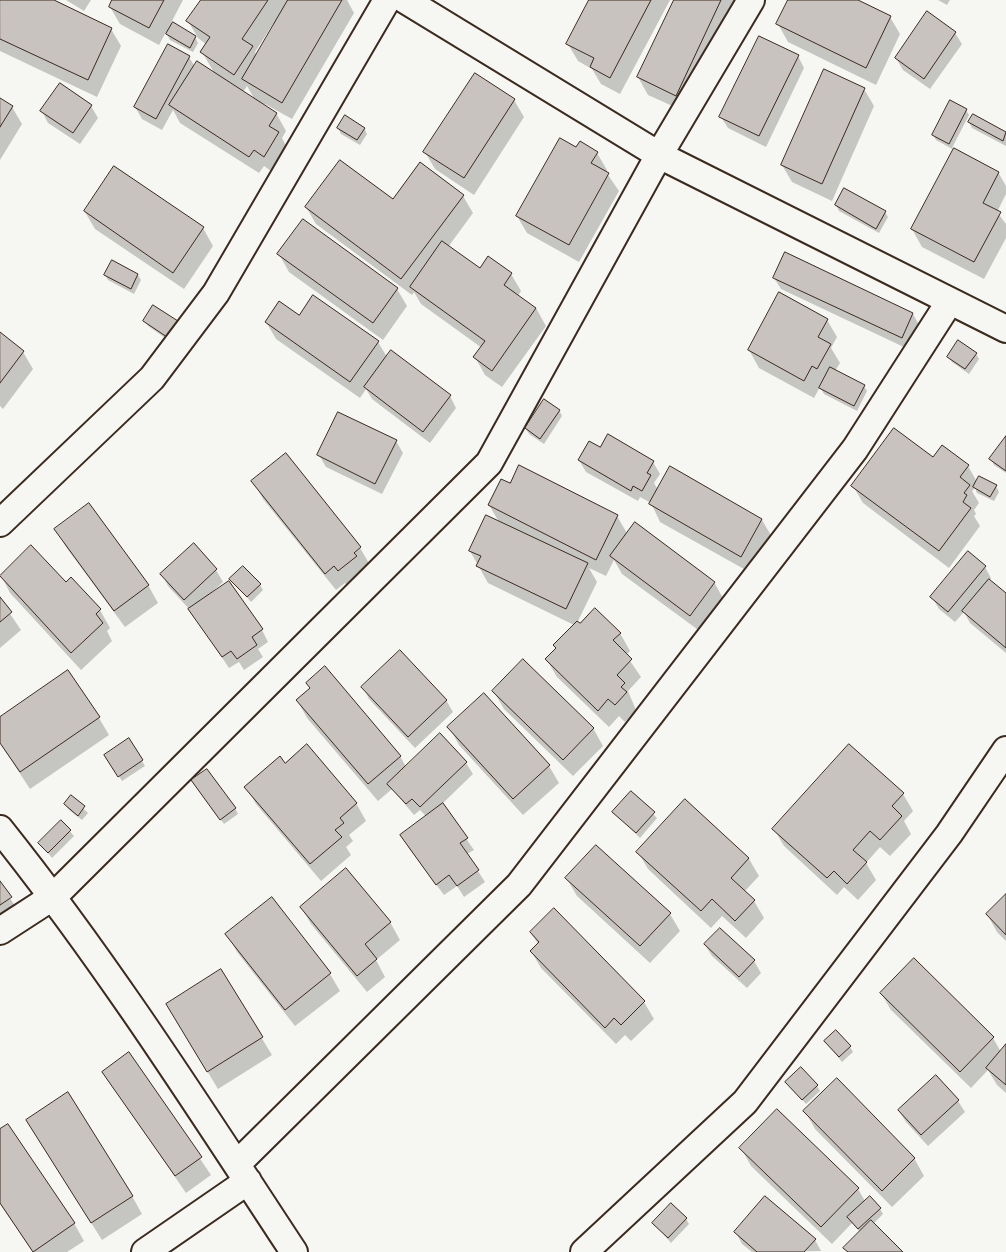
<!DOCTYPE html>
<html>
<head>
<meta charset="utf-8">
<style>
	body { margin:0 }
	canvas { display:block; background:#f6f6f2 }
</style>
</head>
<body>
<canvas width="1006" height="1252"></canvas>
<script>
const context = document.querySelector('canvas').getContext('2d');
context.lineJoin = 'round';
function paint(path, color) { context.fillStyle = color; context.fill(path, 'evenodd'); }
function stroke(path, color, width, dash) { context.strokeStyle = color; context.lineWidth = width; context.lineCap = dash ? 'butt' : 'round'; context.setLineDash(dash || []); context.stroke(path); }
paint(new Path2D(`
	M0 0H51L111 29 121 46 97 97 0 51Z
	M66 0H91L84 11Z
	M114 0H183L171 23 195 37 198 43 193 52 170 40 166 32 159 45 120 24 110 7Z
	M202 0H347L354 13 292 119 265 104 264 105 276 113 286 131 282 138 288 150 274 173 264 166 259 173 180 123 173 110 162 130 142 119 135 107 189 57 195 67 215 74 202 52 207 45 198 38 188 21ZM273 24 275 26 257 56 255 52ZM247 86 255 100 243 92Z
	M591 0H670L620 94 601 84 592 69 578 61 568 44Z
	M675 0H739L686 112 648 95 638 77Z
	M790 0H855L890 17 900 34 876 85 788 42 778 24Z
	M938 0H950L947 5Z
	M955 33 962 44 930 89 903 70 896 58Z
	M798 56 804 68 766 147 728 128 721 117Z
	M60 84 91 106 98 118 80 144 48 123 42 111Z
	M864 89 874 106 832 201 792 182 782 165Z
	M0 99 12 107 22 124 0 160Z
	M514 100 524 117 474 195 435 169 425 152Z
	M966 110 969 115 952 148 998 172 1006 186V194L997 212 1006 224V238L984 279 922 247 912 229 954 150 936 140 933 135Z
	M973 116 1006 133V146L972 128 969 122Z
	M338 128H364L367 134 360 145 341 134Z
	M577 149 597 153 607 170 606 172 619 191 579 262 527 233 517 216Z
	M463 196 473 213 448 247 480 269 511 274 521 291 518 296 536 308 546 326 502 387 485 375 475 357 482 348 421 304 414 292 412 295 316 224 306 207Z
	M836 205 885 212 888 217 879 233 839 211Z
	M85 212 203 228 213 246 184 289 95 229Z
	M279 254 397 289 407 306 383 340 289 272Z
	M105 275H138L141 280 134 294 108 280Z
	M774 278 913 314 919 325 908 349 781 289Z
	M300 316 378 342 387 357 450 396 456 408 430 443 372 399 366 389 360 398 276 339 266 322Z
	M827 320 837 337 831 348 840 363 835 371 864 386 867 391 857 411 824 394 820 387 814 398 759 368 749 350Z
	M145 321 177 322 180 327 171 342 148 326Z
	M0 334 23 352 33 369 3 409 0 406Z
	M976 354 979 359 969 374 952 362 949 357Z
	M559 410 562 416 544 444 529 434 526 429Z
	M1006 438V473L994 465 991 459Z
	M396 441 403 453 382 494 326 467 319 455Z
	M600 449 653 462 660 474 654 483 658 490 762 520 772 537 751 573 660 522 651 503 640 497 638 501 586 472 579 460Z
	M933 458 968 466 977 482 996 486 999 492 994 501 977 493 975 488 972 491 979 503 974 510 976 514 974 516 980 526 949 568 863 503 853 486Z
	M253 481 360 548 370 565 349 588 345 583 336 590 263 499Z
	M489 505 617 516 628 535 714 582 724 600 701 632 622 574 614 560 606 576 589 568 597 582 577 623 620 633 630 651 626 655 641 677 628 691 636 710 625 722 619 716 609 727 557 677 547 660 557 650 554 645 574 625 488 583 470 551 499 522Z
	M56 529 148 585 158 603 125 627 66 547Z
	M194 545 216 570 223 582 212 592 262 630 268 642 258 649 263 657 244 670 239 662 229 668 190 610 168 586 162 574Z
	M31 547 65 584 100 610 110 628 107 631 112 641 81 670 10 593 1 575Z
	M985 567 991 578 989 581 1006 595V653L970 623 964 612 955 622 939 609 932 597Z
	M231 579 260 585 263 590 251 602Z
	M0 599 21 630 0 648Z
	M307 684 400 756 406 767 440 735 466 763 473 774 442 804 474 850 467 854 485 882 464 897 457 886 444 895 408 847 427 817 420 810 414 815 392 789 378 801 307 718 297 700 311 689Z
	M363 687 446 700 453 712 415 748 369 699Z
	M494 692 593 728 603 746 573 776 504 709Z
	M0 718H99L109 735 30 789 0 743Z
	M449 727 549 766 559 783 523 815 459 745Z
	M129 740 145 766 122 781 106 755Z
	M285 765 356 803 366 821 349 835 353 841 346 847 351 855 321 881 256 804 246 787Z
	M196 786 235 808 238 814 224 824Z
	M631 792 657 818 640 838 614 812Z
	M903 794 913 811 904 821 911 834 890 856 880 847 866 863 876 880 858 900 844 887 837 895 784 846 774 829Z
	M71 797 88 813 82 820 69 810 65 804Z
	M685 801 749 859 759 876 744 892 754 901 764 918 746 938 722 916 711 928 648 869 638 852Z
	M61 821 74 836 52 858 40 843Z
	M567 879 670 914 680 931 650 963 577 896Z
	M0 883 21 915 0 929Z
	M1006 895V941L997 932 987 914Z
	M271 899 330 974 340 991 295 1026 237 952 227 934Z
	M301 907 390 922 400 940 376 960 385 977 367 992 311 924Z
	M720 929 754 961 761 973 747 988 712 956 705 945Z
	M531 933 644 1002 654 1019 631 1041 625 1035 616 1044 541 968 531 951 538 944Z
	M221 971 272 1055 218 1089 177 1021Z
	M881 993 993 1038 1001 1052 1006 1046V1093L997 1085 988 1070 971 1088 891 1010Z
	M825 1041 850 1047 853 1052 842 1062Z
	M129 1053 211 1175 186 1193 103 1072Z
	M817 1086 820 1091 806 1104 790 1087Z
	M958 1101 965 1112 928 1146 906 1122 899 1111Z
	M805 1111 914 1158 924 1176 892 1207 815 1129Z
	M0 1131 74 1223 84 1241 67 1252H33L0 1204Z
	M37 1137 132 1196 142 1214 102 1240Z
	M741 1148 858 1189 865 1201 880 1209 883 1214 873 1224 901 1252H847L845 1248 860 1232 852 1223 832 1244 751 1166Z
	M686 1219 689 1224 671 1243 654 1223Z
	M736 1232 815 1240 821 1251 752 1252 742 1244Z`), '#0003');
const building = new Path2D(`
	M0 0H54L112 28 88 80 0 39Z
	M112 0H164L149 28 109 7Z
	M201 0H268L242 39 253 46 234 75 200 52 210 37 186 21Z
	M288 0H342L282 103 242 79Z
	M589 0H651L610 78 590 67 594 58 566 44Z
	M674 0H721L676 96 637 77Z
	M788 0H858L891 16 866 68 776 24Z
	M927 11 956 32 924 79 895 58Z
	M173 22 196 36 190 48 166 34Z
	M759 36 799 55 759 136 719 117Z
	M168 44 190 56 156 119 134 107Z
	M197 61 277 113 269 126 279 132 264 157 254 150 249 157 169 105Z
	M824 69 865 88 822 184 781 165Z
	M475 73 515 99 464 178 423 152Z
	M60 83 92 105 73 133 40 111Z
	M0 98 13 106 0 127Z
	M950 100 967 109 949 144 932 135Z
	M973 114 1006 132 1003 141 968 122Z
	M345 115 365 128 357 140 337 128Z
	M560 138 576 147 580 141 598 152 591 163 609 173 569 245 516 216Z
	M954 148 999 172 983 203 1001 212 974 262 911 229Z
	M340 160 393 199 420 162 464 195 401 279 305 207Z
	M114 166 204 227 173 273 84 211Z
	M844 188 886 211 876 229 835 205Z
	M303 219 398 288 373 323 277 254Z
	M442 241 480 268 488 256 512 273 504 285 536 308 492 371 473 357 485 341 410 287Z
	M785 252 913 313 902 338 773 278Z
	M112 260 138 274 131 289 104 275Z
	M779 292 828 319 818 337 831 344 817 369 812 366 804 381 748 350Z
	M313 295 379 341 350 382 265 322 279 301 299 315Z
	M153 305 178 321 167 337 143 321Z
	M0 332 24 351 0 383Z
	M958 340 977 353 965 369 947 357Z
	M391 350 451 395 423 432 364 387Z
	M830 367 865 385 854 406 819 388Z
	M544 399 560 410 540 439 525 428Z
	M338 412 397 440 375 484 317 455Z
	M894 428 933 457 942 445 969 465 960 477 970 485 964 493 967 495 963 502 971 508 939 551 851 486Z
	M608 434 654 461 647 473 651 475 642 491 633 486 631 491 578 460 589 441 600 447Z
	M1006 436V471L989 459Z
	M286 453 361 547 354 553 357 556 338 571 334 566 325 574 251 481Z
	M519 465 618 515 596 560 488 505 501 479 510 483Z
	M670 466 762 519 741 557 649 504Z
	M979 476 997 485 990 497 973 487Z
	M89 503 149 585 114 611 54 529Z
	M486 515 588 563 566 609 476 566 481 556 469 551Z
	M635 522 715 582 690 616 610 556Z
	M194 543 217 569 184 600 160 574Z
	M31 545 66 582 71 577 101 609 96 614 103 623 71 653 0 576Z
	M968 551 986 566 948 612 930 597Z
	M243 566 261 584 247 597 229 579Z
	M989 579 1006 593V648L962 611Z
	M229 581 263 629 252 637 257 645 237 659 231 651 222 657 188 609Z
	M0 597 12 612 0 622Z
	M595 608 621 633 613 640 632 659 617 675 625 683 621 687 627 692 615 705 608 699 598 711 545 659 556 648 553 645 577 621 580 623Z
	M400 650 447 700 408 737 361 687Z
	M523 659 594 728 563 760 492 691Z
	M325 666 401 756 368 784 296 700 310 688 306 683Z
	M68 670 100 717 20 772 0 743V717Z
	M484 693 550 765 513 799 447 727Z
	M440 733 467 762 420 807 412 799 406 804 387 784Z
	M129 738 143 760 118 777 104 755Z
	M307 744 357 803 340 818 344 823 335 830 342 837 310 864 244 787 280 756 285 763Z
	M849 744 904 793 892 806 902 816 880 840 870 831 853 850 867 862 847 884 834 871 827 878 772 829Z
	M207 769 236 808 220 820 191 780Z
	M631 791 655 812 636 833 612 812Z
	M71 795 85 806 78 816 64 804Z
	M685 799 749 858 731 878 755 900 735 921 712 899 701 911 636 852Z
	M443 803 468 838 460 843 479 870 457 886 449 875 436 885 400 835Z
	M61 820 71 830 48 853 38 843Z
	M596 845 671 913 640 946 565 878Z
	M346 868 391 922 365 944 377 959 357 976 300 907Z
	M0 881 12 897 0 905Z
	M1006 894V935L986 914Z
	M272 897 331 973 285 1010 225 934Z
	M554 908 645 1001 621 1025 614 1018 605 1028 530 951 539 942 530 932Z
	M720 928 755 960 739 977 704 944Z
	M914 958 994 1037 960 1072 880 993Z
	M221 969 263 1037 207 1072 166 1004Z
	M836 1030 851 1046 839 1057 824 1041Z
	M1006 1044V1085L986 1068Z
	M129 1052 202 1157 175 1176 102 1072Z
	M801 1067 818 1085 802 1100 785 1082Z
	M936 1075 959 1100 921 1135 898 1110Z
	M837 1078 915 1158 882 1191 803 1111Z
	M68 1092 133 1196 91 1223 26 1120Z
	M777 1109 859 1188 821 1227 739 1148Z
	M8 1124 75 1223 33 1252 0 1203V1129Z
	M765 1196 816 1239 804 1252H757L734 1232Z
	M870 1196 881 1208 858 1229 847 1217Z
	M671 1203 687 1218 668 1238 652 1223Z
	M871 1220 903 1252H848L843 1248Z`);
paint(building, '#c8c3be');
stroke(building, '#3b2a1e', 1);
const minor = new Path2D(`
	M405 0 659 155 1006 329
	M0 523 152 378 216 293 387 0
	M0 829C107 963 200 1109 294 1252
	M0 931 54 896 489 463 659 155 751 0
	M238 1163 519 885 855 449 950 301
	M145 1252 248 1181
	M584 1252 745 1102 949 834 1006 750`);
stroke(minor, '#3b2a1e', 30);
stroke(minor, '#f6f6f2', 26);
</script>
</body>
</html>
